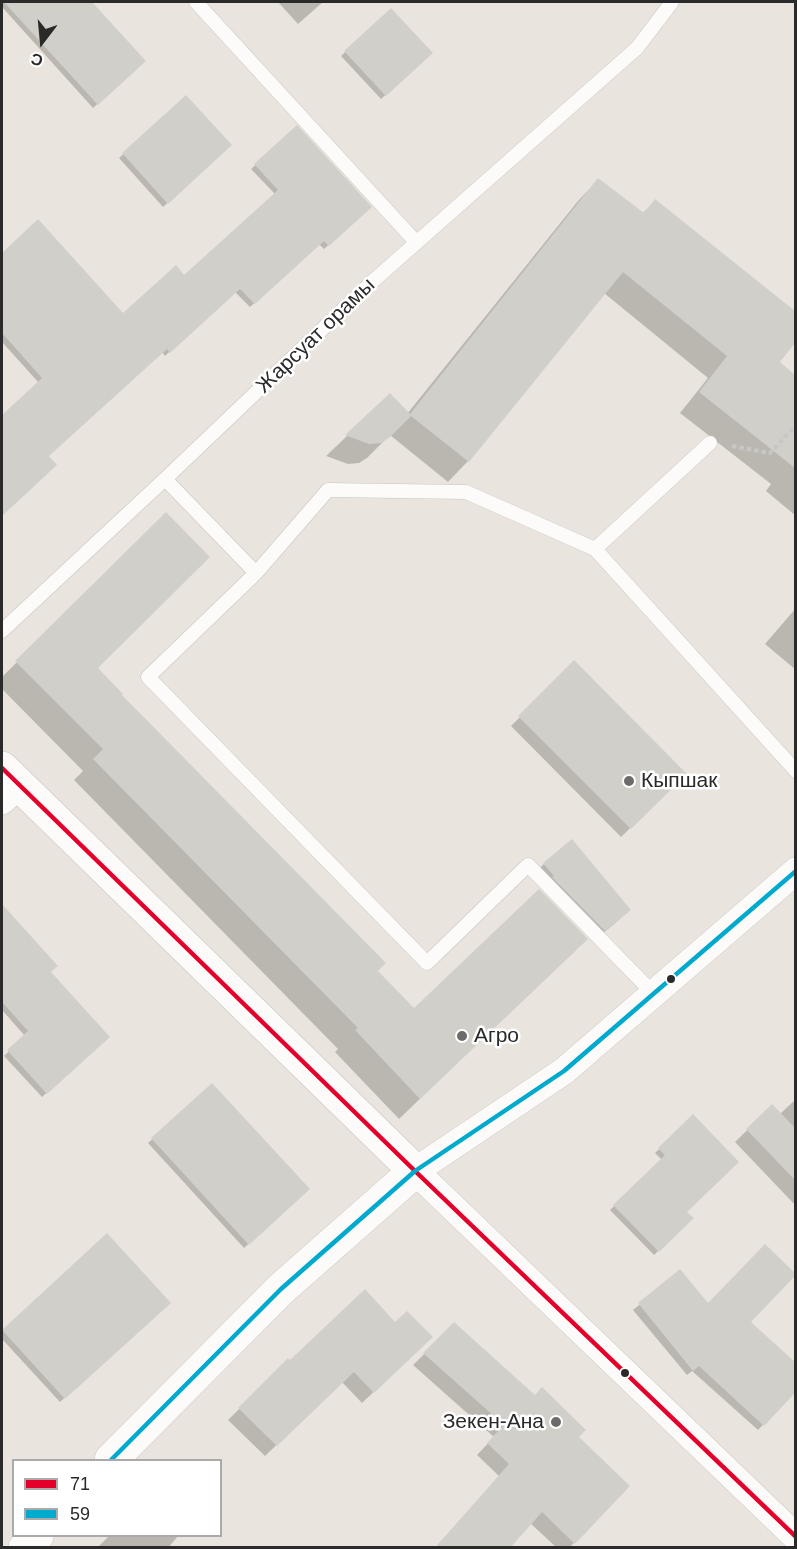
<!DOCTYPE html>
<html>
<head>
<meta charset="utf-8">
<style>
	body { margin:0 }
	#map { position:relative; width:797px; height:1549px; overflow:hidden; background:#e9e5de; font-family:Arial,sans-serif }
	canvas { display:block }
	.frame { position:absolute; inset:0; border:3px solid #2a2a2a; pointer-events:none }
	.legend { position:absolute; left:12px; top:1459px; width:210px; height:78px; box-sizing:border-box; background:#fff; border:2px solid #aaa; margin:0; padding:8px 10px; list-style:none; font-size:18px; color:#2a2a2a }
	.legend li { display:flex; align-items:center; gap:12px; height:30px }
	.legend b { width:30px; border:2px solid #aaa }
	.north { position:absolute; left:12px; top:12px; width:60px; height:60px; -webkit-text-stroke:4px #fff; paint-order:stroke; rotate:196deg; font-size:16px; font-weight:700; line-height:24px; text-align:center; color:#2a2a2a }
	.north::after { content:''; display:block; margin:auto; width:21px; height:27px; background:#2a2a2a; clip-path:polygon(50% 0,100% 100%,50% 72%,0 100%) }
</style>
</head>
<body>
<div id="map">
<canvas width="797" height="1549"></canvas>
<div class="frame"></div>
<ul class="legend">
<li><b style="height:8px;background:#e4002b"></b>71</li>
<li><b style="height:8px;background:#00a9ce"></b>59</li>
</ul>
<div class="north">С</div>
</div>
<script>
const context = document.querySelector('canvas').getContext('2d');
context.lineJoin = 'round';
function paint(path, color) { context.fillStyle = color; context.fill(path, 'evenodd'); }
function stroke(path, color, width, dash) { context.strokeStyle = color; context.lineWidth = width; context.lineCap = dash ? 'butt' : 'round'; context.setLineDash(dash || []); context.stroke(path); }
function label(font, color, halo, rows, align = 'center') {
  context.font = font + ' Arial,sans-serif'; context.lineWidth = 5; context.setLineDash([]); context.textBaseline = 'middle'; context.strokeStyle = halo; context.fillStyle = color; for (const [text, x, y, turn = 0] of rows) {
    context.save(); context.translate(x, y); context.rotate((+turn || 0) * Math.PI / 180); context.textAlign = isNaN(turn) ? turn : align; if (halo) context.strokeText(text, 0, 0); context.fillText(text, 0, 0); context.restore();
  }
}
paint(new Path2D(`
	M2 2H90L144 61 93 108 2 7Z
	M278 2H323L298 24Z
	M391 10 431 53 381 99 341 56Z
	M186 97 230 145 163 207 119 158Z
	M297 127 370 207 324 249 319 244 250 307 235 292 165 356 162 352 47 456 55 465 2 515V417L39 383 2 342V255L38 221 123 315 184 277 275 194 251 169Z
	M598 180 642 214 655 201 796 313V341L778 362 796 377V516L766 491 771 484 680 413 708 378 604 293 468 461 448 482 390 435 367 458 359 463 348 464 326 456 390 395 407 414 578 201Z
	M166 514 96 668 376 971 414 1010 565 959 399 1119 335 1052 338 1049 74 780 83 771 2 689V677Z
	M796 608V670L765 644Z
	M574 663 685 774 621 837 511 726Z
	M544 864 620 919 596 939 535 872Z
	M2 906 56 966 49 972 108 1037 42 1097 4 1056 25 1036 2 1010Z
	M212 1085 308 1189 244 1248 148 1143Z
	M796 1099V1206L735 1142 772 1106 780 1114Z
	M693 1117 685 1212 692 1218 654 1255 610 1210 662 1160 655 1153Z
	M107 1236 169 1303 60 1402 2 1339V1332Z
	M680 1271 708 1305 749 1322 796 1364V1390L758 1430 692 1371 687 1375 633 1310Z
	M455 1324 628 1486 569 1548H557L530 1523 508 1548H435L499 1476 477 1455 494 1437 413 1365Z
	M420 1348 362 1403 342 1382 265 1456 228 1420 288 1361Z
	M109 1536H178L168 1548H97Z`), '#0003');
paint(new Path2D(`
	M4 2H92L146 61 98 105Z
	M391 8 433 53 386 96 344 51Z
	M186 95 232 145 168 204 122 153Z
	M297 125 372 207 329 246 324 241 255 304 240 289 170 353 167 349 49 456 57 465 2 516V415L42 378 2 333V253L38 219 123 313 176 265 184 275 278 190 254 164Z
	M598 178 644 213 655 199 795 311V343L780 362 795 375V468L699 392 727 356 623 272 469 462 411 416 389 438 381 443 369 444 345 435 390 393 410 414Z
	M166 512 210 557 98 668 123 694 122 695 386 963 378 971 414 1008 539 889 588 939 420 1099 355 1030 358 1028 93 759 103 749 15 661Z
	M574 660 687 774 631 829 518 716Z
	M572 839 631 910 605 931 552 877 554 876 543 863Z
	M2 904 58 966 51 972 110 1037 47 1094 7 1050 28 1031 2 1002Z
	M212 1083 310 1189 249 1245 151 1138Z
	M772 1104 795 1128V1180L746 1129Z
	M693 1114 739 1162 687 1212 694 1218 659 1252 613 1205 665 1155 658 1148Z
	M107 1233 171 1303 65 1399 2 1330Z
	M765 1244 795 1273V1276L751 1322 795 1362V1393L764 1426 699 1366 693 1371 638 1303 680 1269 708 1303Z
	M365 1289 395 1322 407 1311 433 1337 374 1393 354 1372 277 1446 238 1408 288 1358 290 1360Z
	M454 1322 535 1395 542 1387 586 1430 579 1437 630 1486 575 1544 542 1512 510 1548H435L509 1464 487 1443 504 1425 423 1353Z`), '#d1cfca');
const lane = new Path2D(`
	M196 2 416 242
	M165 479 256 573 148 677 427 963 528 865 653 993
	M595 549 710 443
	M256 573 328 490 466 492 595 549 796 771
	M2 631 165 479 373 281 637 48 672 2`);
const street = new Path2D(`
	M2 801 19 785
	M796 871 564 1071 415 1171 796 1537`);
const secondary = new Path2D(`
	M2 768 415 1171 281 1289 111 1460
	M25 1548 37 1536`);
stroke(lane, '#c6c4c4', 15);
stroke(street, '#c6c4c4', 28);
stroke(secondary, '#c6c4c4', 34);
stroke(new Path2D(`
	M732 446 770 453 796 425`), '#c8c7c6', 4, [4.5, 3]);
stroke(lane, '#fcfbfa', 14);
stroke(street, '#fcfbfa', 27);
stroke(secondary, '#fcfbfa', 33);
stroke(new Path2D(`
	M2 768 415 1171 796 1537`), '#e4002b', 4.5);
stroke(new Path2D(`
	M111 1460 281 1289 415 1171 564 1071 796 871`), '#00a9ce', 4.5);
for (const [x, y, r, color] of [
	[629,781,6,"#6d6b69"],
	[671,979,5,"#2a2a2a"],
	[462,1036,6,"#6d6b69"],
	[625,1373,5,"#2a2a2a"],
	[556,1422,6,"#6d6b69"]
]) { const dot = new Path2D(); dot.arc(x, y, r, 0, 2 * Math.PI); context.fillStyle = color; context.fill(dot); stroke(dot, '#fff', 2); }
label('21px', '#2a2a2a', '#fff', [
	["Жарсуат орамы",316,336,-44]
]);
label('21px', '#2a2a2a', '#fff', [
	["Кыпшак",641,781],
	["Агро",474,1036],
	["Зекен-Ана",544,1422,"right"]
], 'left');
</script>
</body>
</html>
